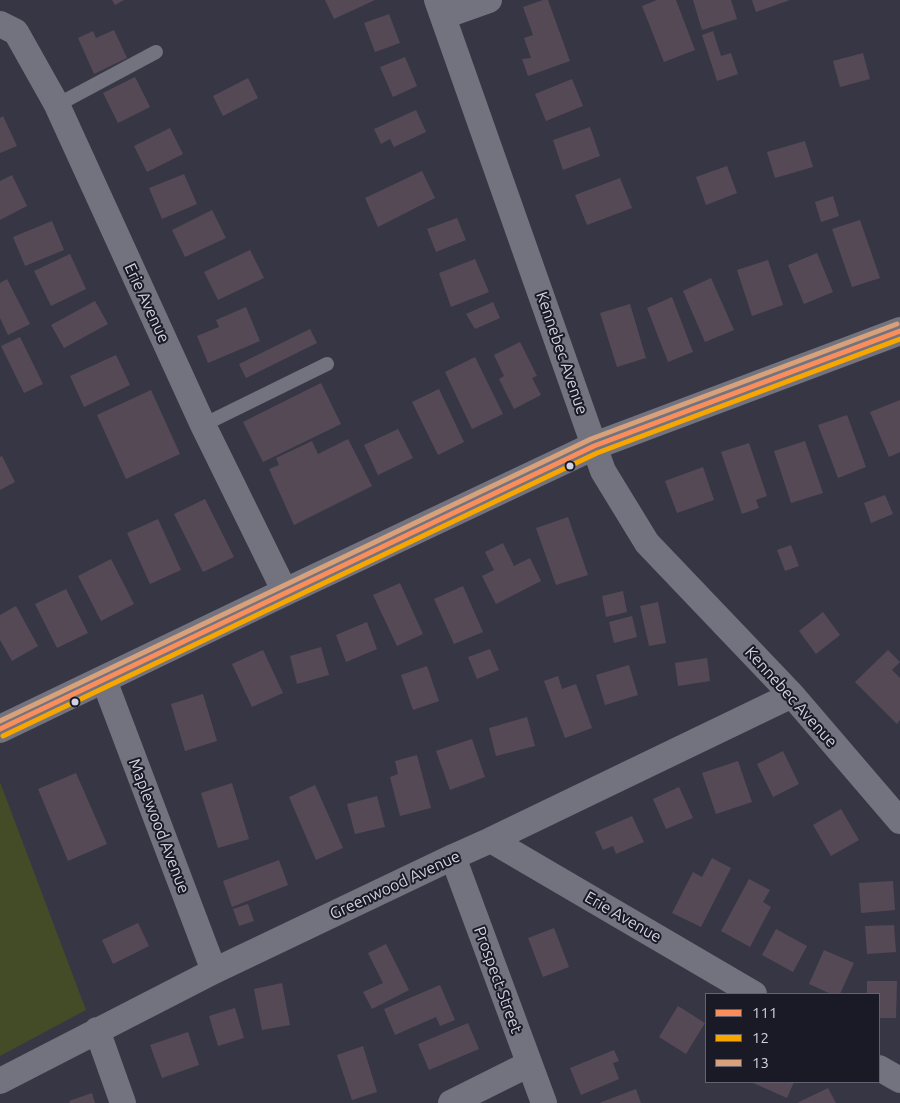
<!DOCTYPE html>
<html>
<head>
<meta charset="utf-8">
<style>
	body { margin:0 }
	#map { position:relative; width:900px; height:1103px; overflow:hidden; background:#373645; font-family:Ubuntu,sans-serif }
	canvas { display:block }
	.legend { position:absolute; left:705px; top:993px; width:175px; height:90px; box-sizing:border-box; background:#1a1a26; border:1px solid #636371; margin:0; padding:6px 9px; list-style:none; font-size:15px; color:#d0d1e2 }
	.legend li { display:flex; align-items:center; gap:10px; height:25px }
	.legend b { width:25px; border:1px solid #636371 }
</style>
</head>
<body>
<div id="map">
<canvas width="900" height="1103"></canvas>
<ul class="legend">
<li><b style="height:6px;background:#fa8e5a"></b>111</li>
<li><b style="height:6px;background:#f7a600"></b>12</li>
<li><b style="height:6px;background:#d9a179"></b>13</li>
</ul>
</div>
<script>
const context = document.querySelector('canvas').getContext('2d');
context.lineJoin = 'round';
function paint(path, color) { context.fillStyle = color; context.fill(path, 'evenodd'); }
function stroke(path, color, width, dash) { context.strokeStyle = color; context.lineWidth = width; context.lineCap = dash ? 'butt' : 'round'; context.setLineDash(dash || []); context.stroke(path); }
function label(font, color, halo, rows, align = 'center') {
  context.font = font + ' Ubuntu,sans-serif'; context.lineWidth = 4; context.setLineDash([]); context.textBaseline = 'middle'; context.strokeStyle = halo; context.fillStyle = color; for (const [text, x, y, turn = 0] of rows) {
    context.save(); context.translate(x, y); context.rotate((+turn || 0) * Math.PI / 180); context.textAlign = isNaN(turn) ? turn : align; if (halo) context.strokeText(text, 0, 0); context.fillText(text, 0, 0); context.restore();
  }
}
paint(new Path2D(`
	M0 782 86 1010 0 1056Z`), '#434c27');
paint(new Path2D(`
	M112 0H124L115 5Z
	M325 0H375L334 19Z
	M543 0H548L570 61 528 76 522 59 531 58 524 38 533 35 523 7Z
	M657 0H676L695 50 664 62 642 6Z
	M693 0H731L737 19 702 30Z
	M752 0H790L756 12Z
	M389 14 400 43 375 52 364 23Z
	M114 30 127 58 94 74 78 38 93 31 96 38Z
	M713 31 721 56 731 53 738 74 717 81 702 35Z
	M863 53 870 79 840 87 833 61Z
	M405 57 417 86 393 97 380 67Z
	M135 77 150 107 118 123 103 93Z
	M248 78 258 98 223 116 213 96Z
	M572 79 583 106 546 121 535 94Z
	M416 110 426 132 394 147 390 139 381 144 374 129Z
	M3 116 17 146 0 153V118Z
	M590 127 600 156 563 170 553 140Z
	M170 128 183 154 147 172 134 146Z
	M805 141 813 167 775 178 767 152Z
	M727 166 737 193 706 205 696 177Z
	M422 171 435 198 378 227 365 198Z
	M184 174 197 204 162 219 149 188Z
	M12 175 27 206 0 220V181Z
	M620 178 632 208 587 225 575 195Z
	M833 196 839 216 821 222 815 202Z
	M212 210 226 238 185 257 172 230Z
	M457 218 466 240 436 252 427 229Z
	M860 220 880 278 852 287 832 229Z
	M52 221 64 250 25 266 13 237Z
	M250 250 264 278 218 300 204 272Z
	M817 253 833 292 804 304 788 265Z
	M70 254 86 289 51 306 34 271Z
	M475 259 489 292 451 307 439 273Z
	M768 260 783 305 752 316 737 270Z
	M711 278 734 330 705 342 683 291Z
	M7 279 30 324 8 335 0 318V283Z
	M672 297 693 352 668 362 647 308Z
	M95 301 108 324 64 348 51 325Z
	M493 302 500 318 475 329 466 314Z
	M630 304 646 358 617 367 600 313Z
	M246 307 260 341 208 363 197 336 219 327 216 320Z
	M310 329 317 343 246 378 239 364Z
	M20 337 43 384 24 393 1 346Z
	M520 342 537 376 532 378 541 395 514 409 499 379 504 376 494 355Z
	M116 355 130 385 84 407 70 376Z
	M475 357 503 414 472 429 445 372Z
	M321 383 341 424 263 462 243 422Z
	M439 389 464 442 438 455 412 402Z
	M151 390 180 454 126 479 97 415Z
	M900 400V452L889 457 870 412Z
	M847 415 866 467 838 478 818 425Z
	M398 429 413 458 378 475 364 445Z
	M348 439 372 486 294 525 269 469 279 465 276 458 312 441 318 454Z
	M805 441 823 493 791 503 774 451Z
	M749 443 767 496 756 500 759 508 742 514 721 452Z
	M2 456 15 482 0 490V457Z
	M703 467 714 500 677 513 665 481Z
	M885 495 893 514 871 523 864 503Z
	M205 499 234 557 203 572 174 514Z
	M568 517 588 575 556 585 536 528Z
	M158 519 181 570 150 584 127 533Z
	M503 543 514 566 530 558 541 581 496 604 482 576 494 570 485 552Z
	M791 545 799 566 785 571 777 550Z
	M111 559 134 604 101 621 78 576Z
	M400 583 423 634 397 646 373 595Z
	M463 586 483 632 454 644 434 599Z
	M66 589 88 633 57 648 35 604Z
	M623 591 627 612 606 617 602 596Z
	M658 602 666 643 649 646 640 606Z
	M16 606 38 646 12 661 0 640V615Z
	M823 612 840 635 816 654 799 631Z
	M632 616 637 637 614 643 609 622Z
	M367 622 377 649 346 662 336 635Z
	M321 647 329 675 297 684 290 656Z
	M490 649 499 670 477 679 468 657Z
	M263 650 283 693 252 707 232 664Z
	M888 650 900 662 892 670 900 678V720L897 724 855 682Z
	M707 658 710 681 678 686 675 663Z
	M629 665 638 695 605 705 596 675Z
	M427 666 439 701 413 710 401 675Z
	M558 676 562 689 576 684 592 728 565 738 544 681Z
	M203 694 217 741 185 751 171 704Z
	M527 717 535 746 496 756 489 728Z
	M472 739 485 777 450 790 436 751Z
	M783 751 799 784 773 797 757 764Z
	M417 755 431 808 400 816 390 777 398 774 395 761Z
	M738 761 752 802 716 814 702 773Z
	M76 773 107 844 68 861 38 789Z
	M232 783 249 839 218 848 201 793Z
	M315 785 343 848 316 860 289 797Z
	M679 787 693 818 666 829 653 799Z
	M377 796 385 827 355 834 347 804Z
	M841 809 859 840 831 856 813 825Z
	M632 816 644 842 616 854 613 846 603 850 595 832Z
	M712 858 731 868 701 927 672 913 693 872 702 877Z
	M279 860 288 885 232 907 223 881Z
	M749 879 770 890 763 902 771 907 750 947 721 931Z
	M893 881 895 910 861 913 859 883Z
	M248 904 254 921 239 926 233 909Z
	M138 923 149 946 113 964 102 940Z
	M894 925 896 952 867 954 865 926Z
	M554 928 569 967 543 977 528 938Z
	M776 929 807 946 793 972 762 955Z
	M386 944 409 990 372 1009 363 992 383 983 368 953Z
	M824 950 854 963 840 994H831L809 984Z
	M867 981H897L896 1018H879V994H867Z
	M282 983 290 1025 262 1030 254 989Z
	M440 985 455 1020 440 1026 436 1017 395 1035 384 1009Z
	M678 1006 705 1023 686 1054 659 1037Z
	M235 1008 244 1038 218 1046 209 1016Z
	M468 1023 479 1049 429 1070 418 1044Z
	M188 1032 199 1065 162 1078 150 1045Z
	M363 1046 377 1092 352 1100 337 1055Z
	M614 1050 619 1061 613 1063 619 1079 581 1095 570 1068Z
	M751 1082H794L787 1098Z
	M828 1088 836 1103H797Z
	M636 1089 641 1103H599Z
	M92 1093 95 1103H70L69 1101Z`), '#564956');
stroke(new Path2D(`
	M57 105 156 52
	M203 425 327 364`), '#73737f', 14);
stroke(new Path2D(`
	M437 0 603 471 647 543 792 695 900 821
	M444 16 489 0
	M0 24 16 32 57 105 203 425 285 592
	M104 680 214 971
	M491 840 754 994
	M453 857 544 1103
	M97 1030 123 1103
	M879 1068 900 1080
	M0 1081 214 971 453 857 491 840 792 695
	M451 1103 529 1064`), '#73737f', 26);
stroke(new Path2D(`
	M0 729 285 592 594 446 900 331`), '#73737f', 28);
stroke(new Path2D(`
	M0 729 594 446 900 331`), '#fa8e5a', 5);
stroke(new Path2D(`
	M3 736 597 453 900 339`), '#f7a600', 5);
stroke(new Path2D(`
	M0 721 591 439 897 324`), '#d9a179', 5);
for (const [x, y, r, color] of [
	[570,466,4.5,"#d0d1e2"],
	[75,702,4.5,"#d0d1e2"]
]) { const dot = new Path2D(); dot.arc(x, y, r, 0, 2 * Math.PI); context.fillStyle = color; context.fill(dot); stroke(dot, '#1a1a26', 2); }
label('16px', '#d0d1e2', '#1a1a26', [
	["Erie Avenue",147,303,65],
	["Kennebec Avenue",562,353,71],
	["Kennebec Avenue",791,697,48],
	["Maplewood Avenue",159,826,69],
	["Greenwood Avenue",395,885,-25],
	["Erie Avenue",623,917,30],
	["Prospect Street",498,980,70]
]);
</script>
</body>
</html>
